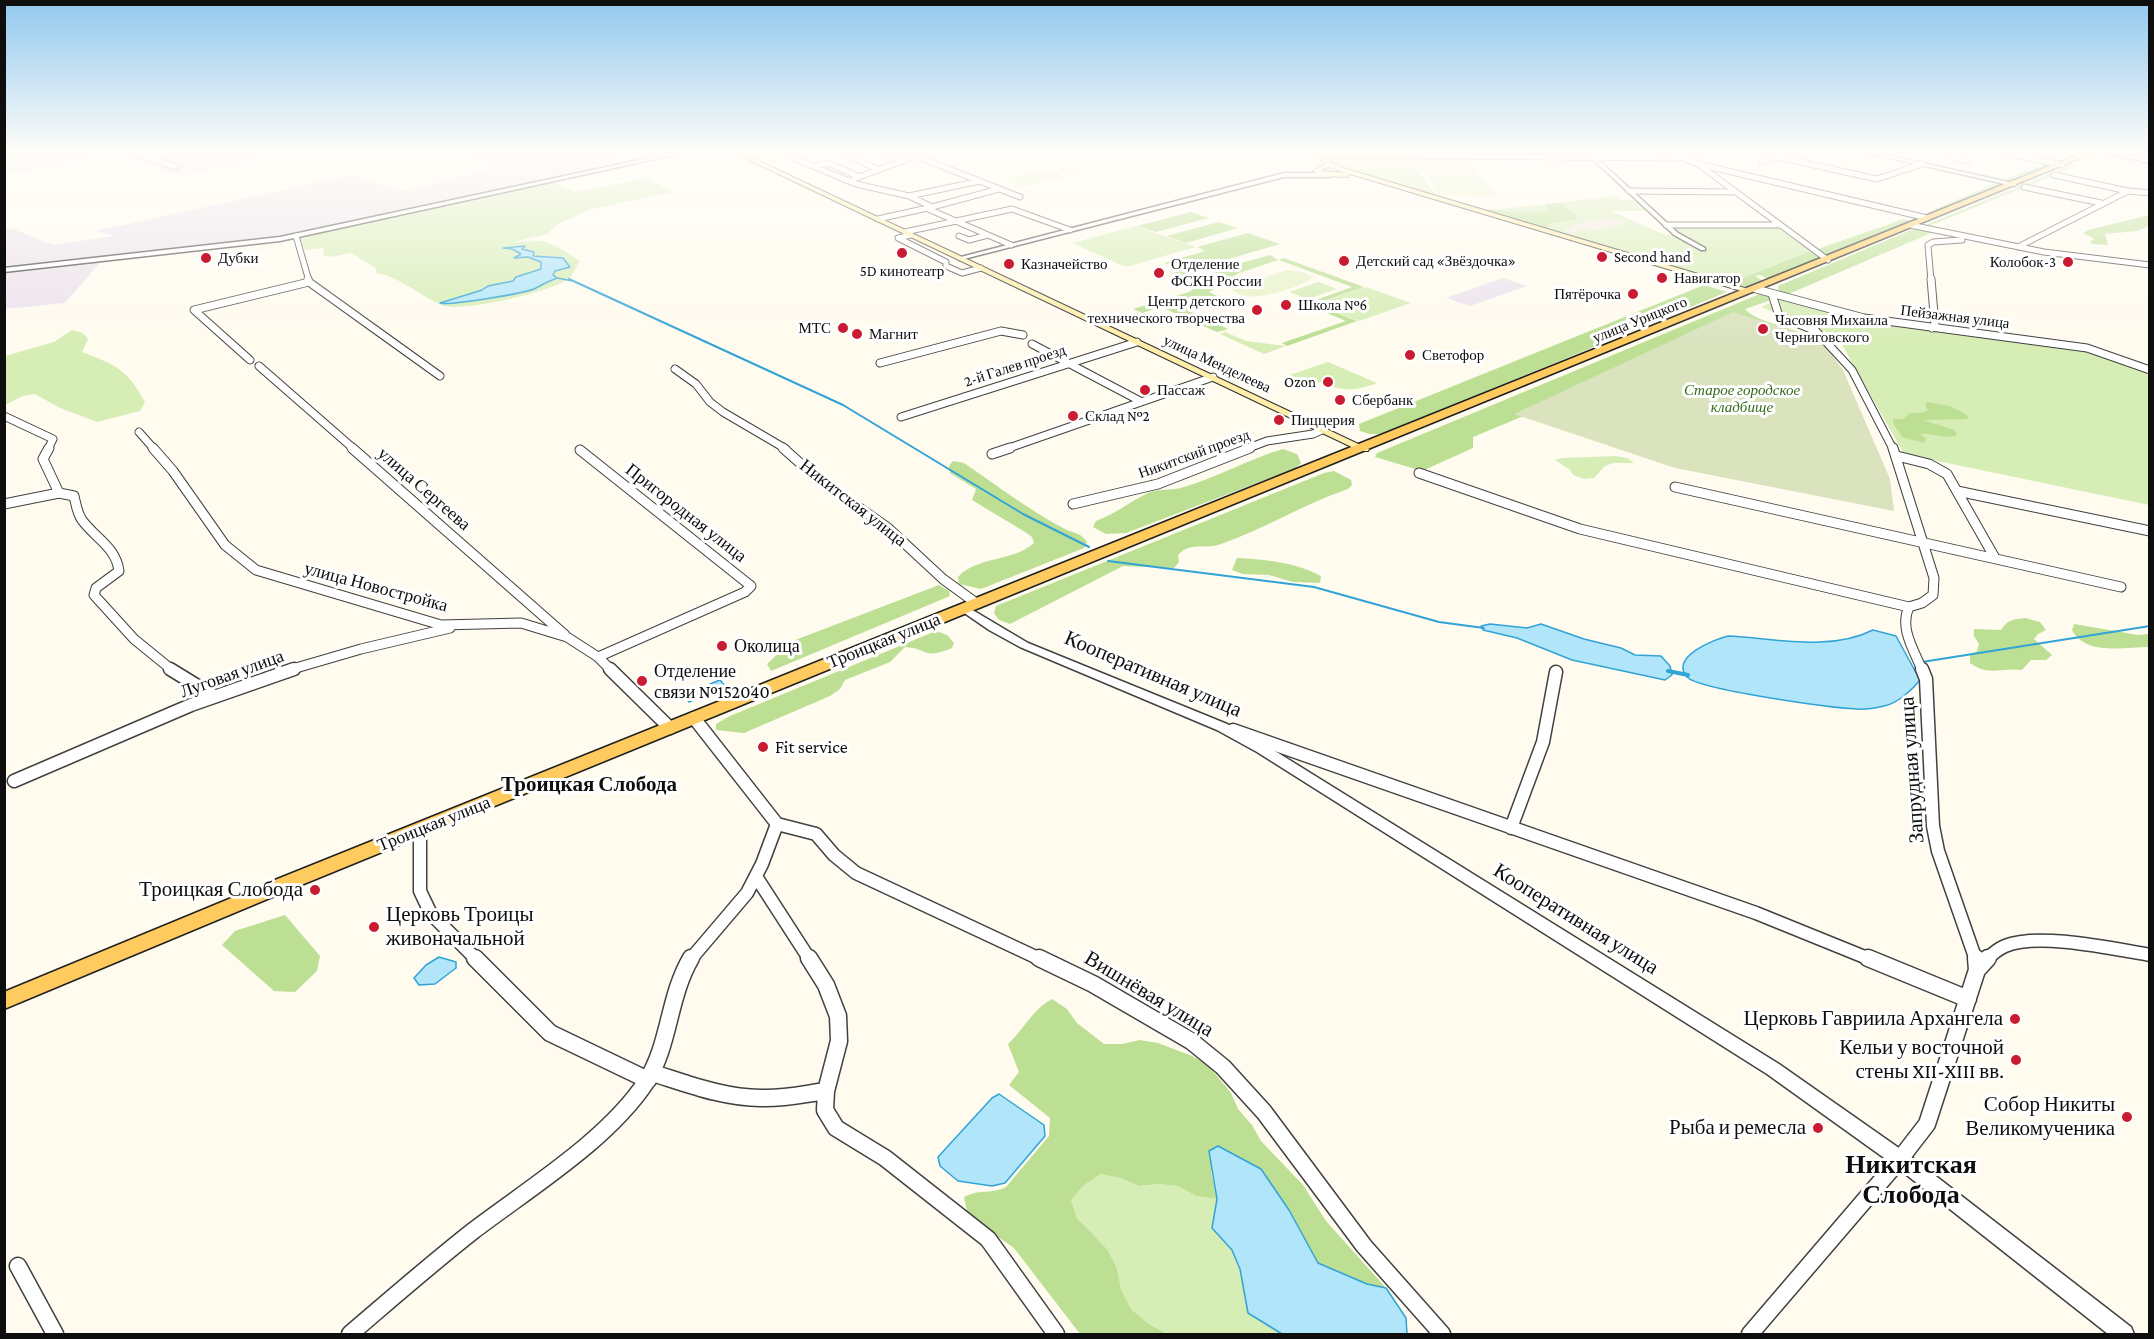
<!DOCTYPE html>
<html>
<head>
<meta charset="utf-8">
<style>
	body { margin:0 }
	#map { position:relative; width:2154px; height:1339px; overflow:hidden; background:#fffbef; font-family:"Crimson Pro",serif }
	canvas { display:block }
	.frame { position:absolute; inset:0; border:6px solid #0e0e0e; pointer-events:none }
</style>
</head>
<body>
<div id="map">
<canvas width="2154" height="1339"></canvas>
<div class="frame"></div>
</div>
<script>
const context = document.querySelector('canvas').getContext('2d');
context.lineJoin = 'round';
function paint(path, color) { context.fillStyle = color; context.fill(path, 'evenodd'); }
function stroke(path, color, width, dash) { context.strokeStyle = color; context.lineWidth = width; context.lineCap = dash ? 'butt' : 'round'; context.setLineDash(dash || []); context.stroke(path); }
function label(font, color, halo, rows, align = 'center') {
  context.font = font + ' "Crimson Pro",serif'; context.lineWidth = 6; context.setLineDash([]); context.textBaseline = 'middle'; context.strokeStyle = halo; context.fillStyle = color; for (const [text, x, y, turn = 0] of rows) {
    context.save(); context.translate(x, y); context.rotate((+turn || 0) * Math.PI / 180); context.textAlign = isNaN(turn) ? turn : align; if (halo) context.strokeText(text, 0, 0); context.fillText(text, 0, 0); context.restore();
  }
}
paint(new Path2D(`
	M5 151H293L182 176 112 153 5 175Z
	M449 151H606L627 155 595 167 604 169 280 239 103 259 65 303 5 309 4 230 11 228 53 245 113 236 96 231 351 175 403 191 504 166Z
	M1503 278 1527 286 1470 306 1446 298Z`), '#ebe2ed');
paint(new Path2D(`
	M741 151H804L768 164Z
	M1320 155 1407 156 1437 196 1329 164Z
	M646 178 673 192 591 209 558 224 547 234 513 242 543 241 558 247 580 261C576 267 573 276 567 280 548 292 462 313 442 305 418 295 401 277 376 273V268L351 253 331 257 323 255 324 248 305 250 297 236 554 182 575 192ZM525 246 521 249 534 253 532 256 559 257 570 267 555 271 553 275 556 278C548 281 542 284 536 288 527 293 449 306 440 303L482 290 488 286 513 281 542 269 541 262 528 257 516 258 522 254 506 247Z
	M1617 196 1621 200H1639L1651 211H1611L1665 235 1676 234 1668 226 1777 227 1810 251 1731 283 1483 211Z
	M1136 226 1196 247 1126 267 1072 243Z
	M1318 282 1337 289 1308 299 1289 292Z
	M1366 287 1411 303 1359 321 1314 304Z
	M1783 298 1839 317 1869 323 2069 348 2097 354 2149 374V505L1904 454 1837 336 1761 307Z
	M72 330 83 333 88 339 82 352C116 365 127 369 145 402L140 411 97 422 60 408 35 394 23 396 5 405V356L54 342Z
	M1225 332 1246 341 1286 346 1264 354 1220 334Z
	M1328 362 1377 383C1354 392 1342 391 1320 382L1306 387 1284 377Z
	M1616 456 1627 458 1634 463H1613L1605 466 1594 478 1584 479 1573 475 1570 470 1555 460 1562 458Z
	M1101 1174 1120 1178 1139 1186 1158 1184 1178 1186 1196 1196 1217 1199 1212 1228 1232 1250 1240 1269 1248 1313 1282 1334H1167L1149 1324 1131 1309 1121 1289 1117 1268 1107 1249 1077 1218 1071 1200 1084 1185Z`), '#d7edb6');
paint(new Path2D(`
	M2058 160 2063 161 1942 210H1933L2022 172Z
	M2073 164 2079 165 1929 226 1926 225Z
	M1562 203 1577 216 1576 219 1549 224 1550 226 1543 229 1483 210 1493 209 1505 212 1547 211 1546 204Z
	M1191 212 1209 218 1156 232 1137 226Z
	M2149 215V226L2137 231 2105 234 2108 245 2092 244 2090 242 2094 239 2083 233 2088 230Z
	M1904 219 1912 221 1827 257 1815 250Z
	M1219 222 1238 228 1186 243 1166 236Z
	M1916 228 1936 231 1786 295 1779 292 1778 286Z
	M1248 233 1280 244 1204 266 1188 278 1170 274 1180 271V269L1164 263 1205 251 1197 247Z
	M1810 251 1821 258 1768 279 1760 275 1755 276 1763 281 1748 288 1731 283Z
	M1270 255 1278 260 1239 273 1209 292 1224 299 1187 310 1228 329 1217 332 1161 307 1142 313 1133 309 1189 292 1222 268Z
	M1284 258 1364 287 1314 304 1357 321 1287 346 1282 343 1346 321 1305 304 1352 287 1279 260Z
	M1704 285 1727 292 1382 434H1370L1360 431 1359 424Z
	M1762 293 1769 296 1771 300 1745 309C1755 322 1790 326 1807 336L1526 415 1473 437V448L1422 471 1375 457 1377 453Z
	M1927 402 1950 406 1967 415 1968 419 1923 420 1955 430 1957 435C1945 440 1932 432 1920 434L1926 439 1924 443 1902 437 1893 423V419H1903L1910 413H1921L1928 410 1925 405Z
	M1283 449 1297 454 1301 463 1296 468 1126 533 1106 534 1093 527 1096 521C1115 514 1131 501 1148 493 1159 488 1173 491 1184 487 1218 477 1249 459 1283 449Z
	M953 461 964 463C996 485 1028 509 1063 528 1072 533 1081 532 1087 542L1084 548 981 589 959 584 958 577C977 556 1013 562 1034 543L1032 537 1025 532 972 500 976 489 950 473 949 466Z
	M1334 471 1351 480 1352 485 1348 489C1304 504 1264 529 1221 544 1206 550 1190 541 1178 555L1179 562 1174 568 1123 566 1010 624 999 620 994 613 996 606 1324 473Z
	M1237 558C1264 559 1297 563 1321 576L1320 583 1293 582 1269 575 1243 574 1232 570Z
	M939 585 949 591 950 596 771 671 767 664 790 642Z
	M2025 618 2040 622 2046 630 2038 634 2034 639 2052 655 2046 660H2031L2022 670C2000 667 1990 677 1970 663V655L1977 651 1979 644 1974 636V629L2001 630C2007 620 2014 619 2025 618Z
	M2074 624 2138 635 2149 634V647C2125 647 2085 656 2072 630Z
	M936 631 947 635 954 643 952 648C923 660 930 649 905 647L890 662 845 680 840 689 830 696 744 733 716 730V724L730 716Z
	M285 915 320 956 317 971 295 992 274 991 222 945 235 931Z
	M1052 999 1067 1009 1077 1023 1104 1044H1122L1140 1040 1158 1043 1192 1056 1208 1065 1231 1093 1238 1109 1252 1125 1261 1141 1303 1185 1326 1221 1386 1288 1367 1284 1318 1263 1289 1210 1211 1171 1217 1199 1196 1196 1178 1186 1158 1184 1139 1186 1120 1178 1101 1174 1084 1185 1071 1200 1077 1218 1107 1249 1117 1268 1121 1289 1131 1309 1149 1324 1167 1334H1080L1014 1248 981 1225 967 1211 964 1197C982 1188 991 1195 1006 1187L1049 1136 1050 1118 1009 1085 1019 1072 1008 1044C1024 1029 1033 1009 1052 999Z`), '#bcdf94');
paint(new Path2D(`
	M1733 312 1820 339 1843 370 1890 479 1894 511 1675 468 1514 414Z`), '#dae3be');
paint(new Path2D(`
	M1411 157H1465L1498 196 1440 195Z
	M1067 167 1080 173 1087 172 1017 188 1015 187 1017 185 1004 181C1016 173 1044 169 1059 172L1063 176 1070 175 1057 170Z
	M1287 270 1304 272 1313 278C1297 288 1246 307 1232 289Z`), '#e8f3c8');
paint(new Path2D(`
	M1604 218 1628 221H1623V225L1595 230 1571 232 1563 230 1574 227V224H1576Z`), '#f0eadd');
const water = new Path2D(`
	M525 246 522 249 534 252 533 256 563 258 570 267 555 271 553 275 557 278C549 281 543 284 536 288 528 293 448 306 440 303L482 290 488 286 513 281 516 277 541 269V262L528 257 514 258 521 254 512 249 503 248Z
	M1490 624 1527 628 1541 624 1584 639 1621 648 1635 655 1661 656 1670 666 1672 675 1665 680 1572 660 1517 638 1483 630 1481 626Z
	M1873 630 1896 636 1920 680C1912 690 1897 704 1884 706 1875 708 1865 710 1857 709 1833 708 1699 690 1687 677 1669 657 1715 639 1728 636 1775 638 1829 652 1873 630Z
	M720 680 726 687 689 702 683 695Z
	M439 957 456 962V968L435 984 419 985 414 978 426 965Z
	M999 1094 1044 1125 1045 1136 1005 1183 992 1186 958 1181 940 1166 938 1157 992 1098Z
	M1218 1146 1261 1169 1289 1210 1318 1263 1367 1284 1386 1288 1406 1318 1407 1334H1282L1248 1313 1240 1269 1232 1250 1212 1228 1217 1199 1209 1151Z`);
paint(water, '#b0e5fa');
stroke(water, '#31a3d7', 1.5);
stroke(new Path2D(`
	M557 278 573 281`), '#31a3d7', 1.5);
stroke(new Path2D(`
	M569 279 843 405 1023 514 1089 547
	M1108 561 1314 587 1439 622 1484 628
	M1922 662 2150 626`), '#31a3d7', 2);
stroke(new Path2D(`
	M1668 671 1688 675`), '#31a3d7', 4);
const minorFar4 = new Path2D(`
	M126 151 176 167
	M839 151 879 170
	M881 151 903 161
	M1933 151 1967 161
	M2003 151 2001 152 2062 165
	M1318 155 1680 158
	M1676 155 1698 164 1828 260
	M791 157 856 184 909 196
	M149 158 181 151
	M1686 159 1713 151
	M1762 162 1778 157 1877 179 1922 164
	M1698 164 1927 218
	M814 166 828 163 860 177
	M2054 175 2128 191
	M848 181 916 156 1020 197
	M980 181 909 196 932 207 999 189
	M2024 187 2101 203
	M1629 191 1736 192
	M926 208 1011 245
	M878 219 932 207
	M1666 225H1780
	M1910 225 2044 252 2150 265
	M905 232 1012 209 1070 230
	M911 235 898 238 946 262V266L962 273 981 268
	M296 236 309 281
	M959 236 969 240 988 235
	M2018 247 2128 191 2150 193
	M1931 281 1928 245 1933 242 1962 240`);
const minorFar3 = new Path2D(`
	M308 279 309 282 440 376
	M1931 279 1935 325 1932 328
	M1756 289 1864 318 2087 348 2150 370
	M1772 294 1779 316 1816 331 1852 370 1893 449
	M1032 344 1140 401
	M250 360 194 310 309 282
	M880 363 1001 331 1023 335
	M259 366 354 449
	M675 369 696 384 710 402 723 412 786 449
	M4 416 53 439 48 449
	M901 417 1137 342
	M139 432 154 449
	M1006 449 1213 377
	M1246 449 1267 441 1313 434 1324 429`);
const minorFar2 = new Path2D(`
	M153 448 173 471 225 545 256 570 441 625 521 623 567 637 598 657 611 670
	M352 448 565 635
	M783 448 818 479 888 528 943 579 976 603
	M580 450 751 586 745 592 598 657
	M992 454 1010 448
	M1897 456 1929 464 1947 474 1995 558
	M1419 473 1580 529 1909 607 1922 603 1933 595 1934 578 1893 448
	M1675 487 2121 587
	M1957 491 2150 531
	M59 493 74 496C76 504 77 513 82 520 95 538 116 547 119 571L96 588 94 595 134 639 172 670
	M4 504 59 493 43 459 49 448
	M1073 504 1158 484 1250 448
	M1909 607C1899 628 1914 650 1922 670
	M289 670 361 649 450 628`);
const minorFar1 = new Path2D(`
	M170 669 214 696
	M610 669 670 728
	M1922 669 1926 679 1933 826 1938 851 1976 960
	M1233 730 1756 913 1872 960
	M14 781 191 705 294 669
	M777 824 816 834 834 855 856 873 1042 960
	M1511 828 1543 742 1556 672
	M420 829V891L431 914 477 960
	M757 878 810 960
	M690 960 747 893 762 864 777 824 694 718
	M1986 960C1992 954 1998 949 2005 946 2038 932 2114 949 2150 955`);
const minor = new Path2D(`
	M475 958 550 1033 648 1080
	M809 958 826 985 838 1016 839 1041 826 1091 825 1110 836 1128 885 1158 988 1239 1056 1334
	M1039 958 1093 984 1191 1041 1223 1067 1264 1112 1364 1246 1442 1334
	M1868 958 1968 999
	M1977 970 1988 958
	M653 1073C688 1084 724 1098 761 1098 783 1099 804 1094 826 1091
	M18 1266 55 1334
	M350 1334C391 1299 431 1264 473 1231 528 1189 608 1140 646 1082 670 1045 668 997 691 958
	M1750 1334 1900 1159 1927 1124 1977 970 1976 958`);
const tertiary = new Path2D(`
	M681 151H692L280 241 4 272V268L280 237Z
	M1584 151H1589L1678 233 1705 248V250H1701L1674 235Z
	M1858 151H1869L2017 184 2014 186Z
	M2097 151H2109L2150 159V163Z
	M1284 173H1329L1332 175 1329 177H1284L960 260 957 258Z
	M964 605 1028 643 1227 724 1267 746 1779 1064 1906 1153 2131 1327 2134 1334H2108L1894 1165 1767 1074 1257 752 1217 730 1020 647 989 630 960 610 958 608 960 606Z`);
const secondary = new Path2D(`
	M730 151H738L1369 449 1368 451H1360Z
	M1314 151H1320L1326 159 1343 168 1755 291 1748 293 1350 174 1347 177 1324 176 1313 171 1324 164ZM1328 167 1346 173 1321 171Z`);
const primary = new Path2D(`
	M2087 151H2097L289 890 4 1009V992L275 880Z`);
stroke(minorFar4, '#414141', 7);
stroke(minorFar3, '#414141', 9);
stroke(minorFar2, '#414141', 11);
stroke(minorFar1, '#414141', 15);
stroke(minor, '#414141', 19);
stroke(tertiary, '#414141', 3);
stroke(secondary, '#303030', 2);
stroke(primary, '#1f1f1f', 3);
stroke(minorFar4, '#fff', 5);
stroke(minorFar3, '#fff', 7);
stroke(minorFar2, '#fff', 9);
stroke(minorFar1, '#fff', 12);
stroke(minor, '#fff', 16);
paint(tertiary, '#fff');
paint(secondary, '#fea');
paint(primary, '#ffcb5f');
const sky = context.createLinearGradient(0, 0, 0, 339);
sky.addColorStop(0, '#91c8ef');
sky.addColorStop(0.45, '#fffdf8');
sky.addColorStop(1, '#fffdf800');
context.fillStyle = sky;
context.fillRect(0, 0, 2154, 339);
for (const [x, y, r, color] of [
	[902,253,6,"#c91c32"],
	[1602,257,6,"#c91c32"],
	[206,258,6,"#c91c32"],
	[1344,261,6,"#c91c32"],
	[2068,262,6,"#c91c32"],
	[1009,264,6,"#c91c32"],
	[1159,273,6,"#c91c32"],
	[1662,278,6,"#c91c32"],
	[1633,294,6,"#c91c32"],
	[1286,305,6,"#c91c32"],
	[1257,310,6,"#c91c32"],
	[843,328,6,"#c91c32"],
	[1763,329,6,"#c91c32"],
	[857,334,6,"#c91c32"],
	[1410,355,6,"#c91c32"],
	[1328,382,6,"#c91c32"],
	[1145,390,6,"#c91c32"],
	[1340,400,6,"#c91c32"],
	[1073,416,6,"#c91c32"],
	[1279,420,6,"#c91c32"],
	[722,646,6,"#c91c32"],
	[642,681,6,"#c91c32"],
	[763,747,6,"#c91c32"],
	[315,890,6,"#c91c32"],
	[374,927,6,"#c91c32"],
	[2015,1019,6,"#c91c32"],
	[2016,1060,6,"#c91c32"],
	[2127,1117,6,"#c91c32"],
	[1818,1128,6,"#c91c32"]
]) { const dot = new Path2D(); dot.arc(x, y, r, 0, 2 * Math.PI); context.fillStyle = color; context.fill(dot); stroke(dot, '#fff', 2); }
label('15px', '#0e0e0e', '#fff', [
	["Second hand",1614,257],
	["Дубки",218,258],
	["Детский сад «Звёздочка»",1356,261],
	["Колобок-3",2056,262,"right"],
	["Казначейство",1021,264],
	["Отделение",1171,264],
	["ФСКН России",1171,281],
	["5D кинотеатр",902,271,"center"],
	["Навигатор",1674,278],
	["Пятёрочка",1621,294,"right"],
	["Центр детского",1245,301,"right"],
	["технического творчества",1245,318,"right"],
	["Школа №6",1298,305],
	["Часовня Михаила",1775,320],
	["Черниговского",1775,337],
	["МТС",831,328,"right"],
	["Магнит",869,334],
	["Светофор",1422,355],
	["Ozon",1316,382,"right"],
	["Пассаж",1157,390],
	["Сбербанк",1352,400],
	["Склад №2",1085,416],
	["Пиццерия",1291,420]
], 'left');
label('15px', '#0e0e0e', '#fff', [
	["Пейзажная улица",1955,317,7],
	["улица Урицкого",1640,320,-22],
	["улица Менделеева",1217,364,25],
	["2-й Галев проезд",1015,366,-18],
	["Никитский проезд",1194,454,-20]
]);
label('italic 15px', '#316b19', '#fff', [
	["Старое городское",1742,390],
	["кладбище",1742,407]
]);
label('18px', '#0e0e0e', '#fff', [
	["улица Сергеева",424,489,41],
	["Никитская улица",853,503,38],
	["Пригородная улица",686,513,38],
	["улица Новостройка",376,587,15],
	["Троицкая улица",884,641,-22],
	["Луговая улица",232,674,-20],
	["Троицкая улица",434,824,-22]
]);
label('18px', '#0e0e0e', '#fff', [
	["Околица",734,646],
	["Отделение",654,671],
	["связи №152040",654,692],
	["Fit service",775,747]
], 'left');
label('21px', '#0e0e0e', '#fff', [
	["Кооперативная улица",1153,674,23],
	["Запрудная улица",1912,770,-94],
	["Кооперативная улица",1576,919,32],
	["Вишнёвая улица",1149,994,31]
]);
label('bold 21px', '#0e0e0e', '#fff', [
	["Троицкая Слобода",589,785]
]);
label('21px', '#0e0e0e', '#fff', [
	["Троицкая Слобода",303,890],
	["Церковь Троицы",386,915,"left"],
	["живоначальной",386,939,"left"],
	["Церковь Гавриила Архангела",2003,1019],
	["Кельи у восточной",2004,1048],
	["стены XII-XIII вв.",2004,1072],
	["Собор Никиты",2115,1105],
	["Великомученика",2115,1129],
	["Рыба и ремесла",1806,1128]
], 'right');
label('bold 26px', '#0e0e0e', '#fff', [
	["Никитская",1911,1165],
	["Слобода",1911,1195]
]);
</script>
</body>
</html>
